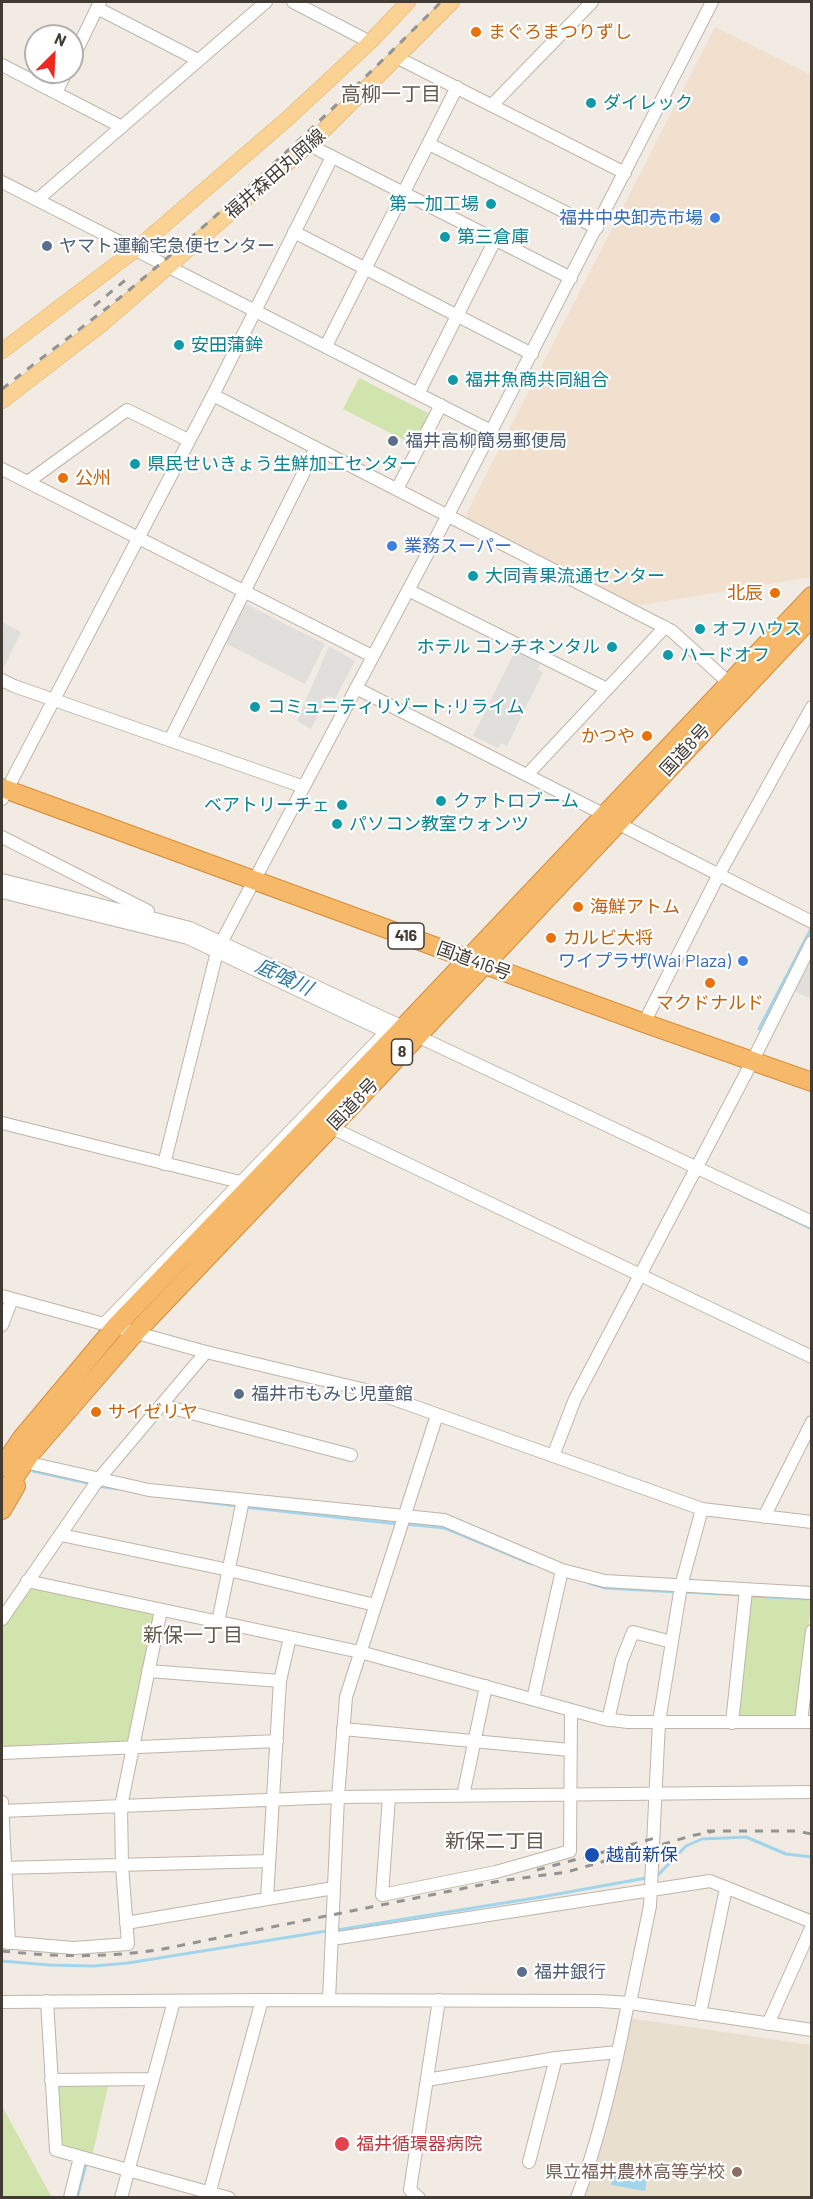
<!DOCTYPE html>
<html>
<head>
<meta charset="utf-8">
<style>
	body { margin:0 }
	#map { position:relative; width:813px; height:2199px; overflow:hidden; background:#f1ebe3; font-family:Barlow,sans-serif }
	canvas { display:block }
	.frame { position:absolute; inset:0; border:3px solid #423b34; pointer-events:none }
	.north { position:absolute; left:24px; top:24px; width:60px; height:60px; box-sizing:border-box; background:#fff; border:2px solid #b3b1ae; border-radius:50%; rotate:24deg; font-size:16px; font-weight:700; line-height:24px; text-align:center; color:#423b34 }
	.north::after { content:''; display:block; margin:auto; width:21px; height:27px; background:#ef271c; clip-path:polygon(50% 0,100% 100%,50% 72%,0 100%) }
</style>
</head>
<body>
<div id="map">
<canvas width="813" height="2199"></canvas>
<div class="frame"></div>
<div class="north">N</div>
</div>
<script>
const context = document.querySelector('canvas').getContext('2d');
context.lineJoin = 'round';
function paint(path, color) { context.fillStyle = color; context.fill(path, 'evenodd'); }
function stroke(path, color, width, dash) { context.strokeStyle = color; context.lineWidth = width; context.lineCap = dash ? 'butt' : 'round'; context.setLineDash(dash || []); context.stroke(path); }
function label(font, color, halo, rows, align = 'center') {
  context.font = font + ' Barlow,"Noto Sans JP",sans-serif'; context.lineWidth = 4.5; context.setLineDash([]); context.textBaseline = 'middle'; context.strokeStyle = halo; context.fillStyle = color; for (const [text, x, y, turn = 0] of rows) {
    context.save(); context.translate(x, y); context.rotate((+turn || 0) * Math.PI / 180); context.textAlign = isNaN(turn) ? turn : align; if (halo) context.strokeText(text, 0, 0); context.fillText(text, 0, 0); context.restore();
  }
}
paint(new Path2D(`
	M715 27 811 75V577L635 606 467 520 466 514Z`), '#f2e0cf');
paint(new Path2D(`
	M629 2018 811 2045V2197L581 2198Z`), '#e9dfce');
paint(new Path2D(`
	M359 378 430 414 416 446 343 409Z
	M27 1581 161 1610 133 1747 2 1753V1619Z
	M745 1598 811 1599 801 1722 735 1723Z
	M54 2080 108 2086 92 2157 56 2150Z
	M2 2106 51 2196 50 2197H2Z`), '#d1e4ad');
paint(new Path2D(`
	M244 603 325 644 305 684 225 643Z
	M2 622 21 632 3 669 2 668Z
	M329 646 355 661 335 699 327 696 311 729 297 721Z
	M515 651 540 664 538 670 543 672 507 746 501 743 498 748 473 736Z
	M811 951V999L792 990Z`), '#e1dfdc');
paint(new Path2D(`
	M615 2165 648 2171 645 2191 611 2185Z`), '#a1d5ec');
stroke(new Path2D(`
	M759 1029 812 927
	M737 1193 812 1229
	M33 1471 92 1484
	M98 1486 118 1489
	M181 1499 237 1506
	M244 1507 398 1524
	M405 1524 445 1528 532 1564
	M589 1583 605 1588 678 1592
	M684 1592 741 1595
	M747 1596 812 1599
	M658 1875 686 1846 702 1839 746 1837 786 1854 812 1857
	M337 1930 541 1897 646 1878
	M2 1961 49 1965 94 1966 128 1963 327 1931
	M77 2198 86 2164`), '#a1d5ec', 3);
const minor = new Path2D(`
	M293 2 370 42
	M97 8 198 60
	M398 58 625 173
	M72 60 100 2
	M2 65 122 127
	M56 93 66 72
	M492 105 592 2
	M311 143 319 150 571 278
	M429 144 597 228
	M2 182 491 431
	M37 200 266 2
	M294 232 532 354
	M326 346 457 87
	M418 394 495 240
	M213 395 672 631 729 683
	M2 469 372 656
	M29 481 127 410 188 440
	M397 489 441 405
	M408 590 607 689
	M2 680 14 686 304 787
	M356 688 605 815
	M170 740 316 448
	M527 775 665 627
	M2 799 213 395 332 157
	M617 823 812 922
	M2 837 148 911
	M2 880 190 928 403 1027
	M2 892 188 938 395 1036
	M644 1023 719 874 812 707
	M417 1036 812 1222
	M2 1123 240 1182
	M330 1127 812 1357
	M164 1164 217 952 222 941 448 515 712 2
	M2 1296 206 1352 374 1392 702 1509 812 1522
	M104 1324 391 1027
	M2 1325 12 1299
	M161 1405 351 1455
	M553 1456 575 1399 753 1060 812 942
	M25 1462 149 1490 444 1520 562 1570 605 1581 812 1593
	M764 1517 812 1422
	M61 1535 229 1570 375 1605
	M27 1581 360 1652 604 1719 628 1722H812
	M2 1619 98 1480 206 1352
	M218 1622 243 1500
	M148 1671 280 1681
	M533 1699 562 1570
	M608 1720 622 1660 633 1632 672 1642
	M801 1722 812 1631
	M732 1723 746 1590
	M343 1729 570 1750
	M2 1753 277 1741
	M463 1796 486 1686
	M389 1797 382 1895 496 1872 570 1851 571 1710
	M2 1802 9 1943
	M2 1811 338 1797 812 1792
	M2 1868 269 1861
	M267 1899 334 1888
	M126 1923 267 1899 280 1681 290 1637
	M332 1939 710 1881 812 1922
	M2 1942 74 1948 128 1944 122 1866 121 1806 161 1610
	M329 2000 338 1797 346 1697 437 1415
	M47 2001 56 2150 229 2198
	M2 2002 262 2000 599 2001 630 2003 812 2030
	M630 2003 650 1906 659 1722 681 1586 702 1509
	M700 2014 726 1888
	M768 2024 812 1926
	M51 2080 153 2079
	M427 2080 556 2058 618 2052
	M529 2162 556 2058
	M70 2198 80 2157
	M121 2198 174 2001
	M208 2198 262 2000
	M419 2198 410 2190 439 2000
	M577 2198C600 2138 616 2066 628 2003`);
const major = new Path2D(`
	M2 351 135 250 287 119 370 42 408 2
	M2 401 102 324 311 143 452 2`);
const highway = new Path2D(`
	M2 788 644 1023 812 1082
	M2 1467 21 1439 115 1327 395 1036 812 596
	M2 1495 32 1452 135 1333 378 1078 812 617
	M2 1510 16 1486`);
stroke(minor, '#beb5aa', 14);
stroke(major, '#ddad65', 16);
stroke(highway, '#d58c3a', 20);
stroke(minor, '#fff', 12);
stroke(major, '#f9d294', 15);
stroke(highway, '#f6b969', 18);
stroke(new Path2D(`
	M94 306 129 277
	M2 389C40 359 79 330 117 300 230 207 338 106 441 2
	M707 1831H795L812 1834
	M537 1870 659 1837
	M2 1951C56 1957 109 1958 163 1949L500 1881 567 1872 691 1836 714 1831`), '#939393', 3, [8, 8]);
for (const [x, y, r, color] of [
	[476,32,6,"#e8710a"],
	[591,103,6,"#0f9aa8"],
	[491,204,6,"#0f9aa8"],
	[715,218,6,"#3f7fe0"],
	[445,237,6,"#0f9aa8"],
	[47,246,6,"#5c6f8a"],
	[179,345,6,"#0f9aa8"],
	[453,380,6,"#0f9aa8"],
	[393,441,6,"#5c6f8a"],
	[135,464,6,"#0f9aa8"],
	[63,478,6,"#e8710a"],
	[392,546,6,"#3f7fe0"],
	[473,576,6,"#0f9aa8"],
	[775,593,6,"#e8710a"],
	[700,629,6,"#0f9aa8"],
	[612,647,6,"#0f9aa8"],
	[668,655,6,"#0f9aa8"],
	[255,707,6,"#0f9aa8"],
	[647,736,6,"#e8710a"],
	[441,801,6,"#0f9aa8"],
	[342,805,6,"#0f9aa8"],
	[337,824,6,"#0f9aa8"],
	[578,907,6,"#e8710a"],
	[551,938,6,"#e8710a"],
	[743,961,6,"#3f7fe0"],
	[710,983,6,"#e8710a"],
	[239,1394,6,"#5c6f8a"],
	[96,1412,6,"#e8710a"],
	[592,1855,8,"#1a4fb4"],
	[522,1972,6,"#5c6f8a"],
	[342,2144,8,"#e0444e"],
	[737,2172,6,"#8d6e63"]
]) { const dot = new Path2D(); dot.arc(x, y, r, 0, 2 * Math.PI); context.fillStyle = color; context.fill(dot); stroke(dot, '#fff', 2); }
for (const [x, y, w] of [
	[406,936,36],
	[402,1052,21]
]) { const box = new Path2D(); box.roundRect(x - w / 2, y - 13, w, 26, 4.5); context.fillStyle = '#fff'; context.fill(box); stroke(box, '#423b34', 1.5); }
label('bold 16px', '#423b34', null, [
	["416",406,936],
	["8",402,1052]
]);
label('18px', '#c56008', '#fff', [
	["まぐろまつりずし",488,32],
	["公州",75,478],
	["北辰",763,593,"right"],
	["かつや",635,736,"right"],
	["海鮮アトム",590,907],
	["カルビ大将",563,938],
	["マクドナルド",710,1003,"center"],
	["サイゼリヤ",108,1412]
], 'left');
label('18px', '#0d838f', '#fff', [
	["ダイレック",603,103],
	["第一加工場",479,204,"right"],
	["第三倉庫",457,237],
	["安田蒲鉾",191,345],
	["福井魚商共同組合",465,380],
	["県民せいきょう生鮮加工センター",147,464],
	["大同青果流通センター",485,576],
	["オフハウス",712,629],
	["ホテル コンチネンタル",600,647,"right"],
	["ハードオフ",680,655],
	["コミュニティリゾート;リライム",267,707],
	["クァトロブーム",453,801],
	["ベアトリーチェ",330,805,"right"],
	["パソコン教室ウォンツ",349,824]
], 'left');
label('18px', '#423b34', '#fff', [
	["福井森田丸岡線",275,174,-41],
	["国道8号",685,750,-47],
	["国道416号",474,961,20],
	["国道8号",353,1104,-46]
]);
label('18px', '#366cbe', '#fff', [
	["福井中央卸売市場",703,218],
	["業務スーパー",404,546,"left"],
	["ワイプラザ(Wai Plaza)",731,961]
], 'right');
label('18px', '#4e5e75', '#fff', [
	["ヤマト運輸宅急便センター",59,246],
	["福井高柳簡易郵便局",405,441],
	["福井市もみじ児童館",251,1394],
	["福井銀行",534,1972]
], 'left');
label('18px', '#164399', '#fff', [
	["越前新保",606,1855]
], 'left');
label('18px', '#be3a42', '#fff', [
	["福井循環器病院",356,2144]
], 'left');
label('18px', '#785e54', '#fff', [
	["県立福井農林高等学校",725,2172]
], 'right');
label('20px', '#64584c', '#fff', [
	["高柳一丁目",391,94],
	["新保一丁目",193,1635],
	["新保二丁目",495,1841]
]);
label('italic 20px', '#317ca0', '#fff', [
	["底喰川",284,977,25]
]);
</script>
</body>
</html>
